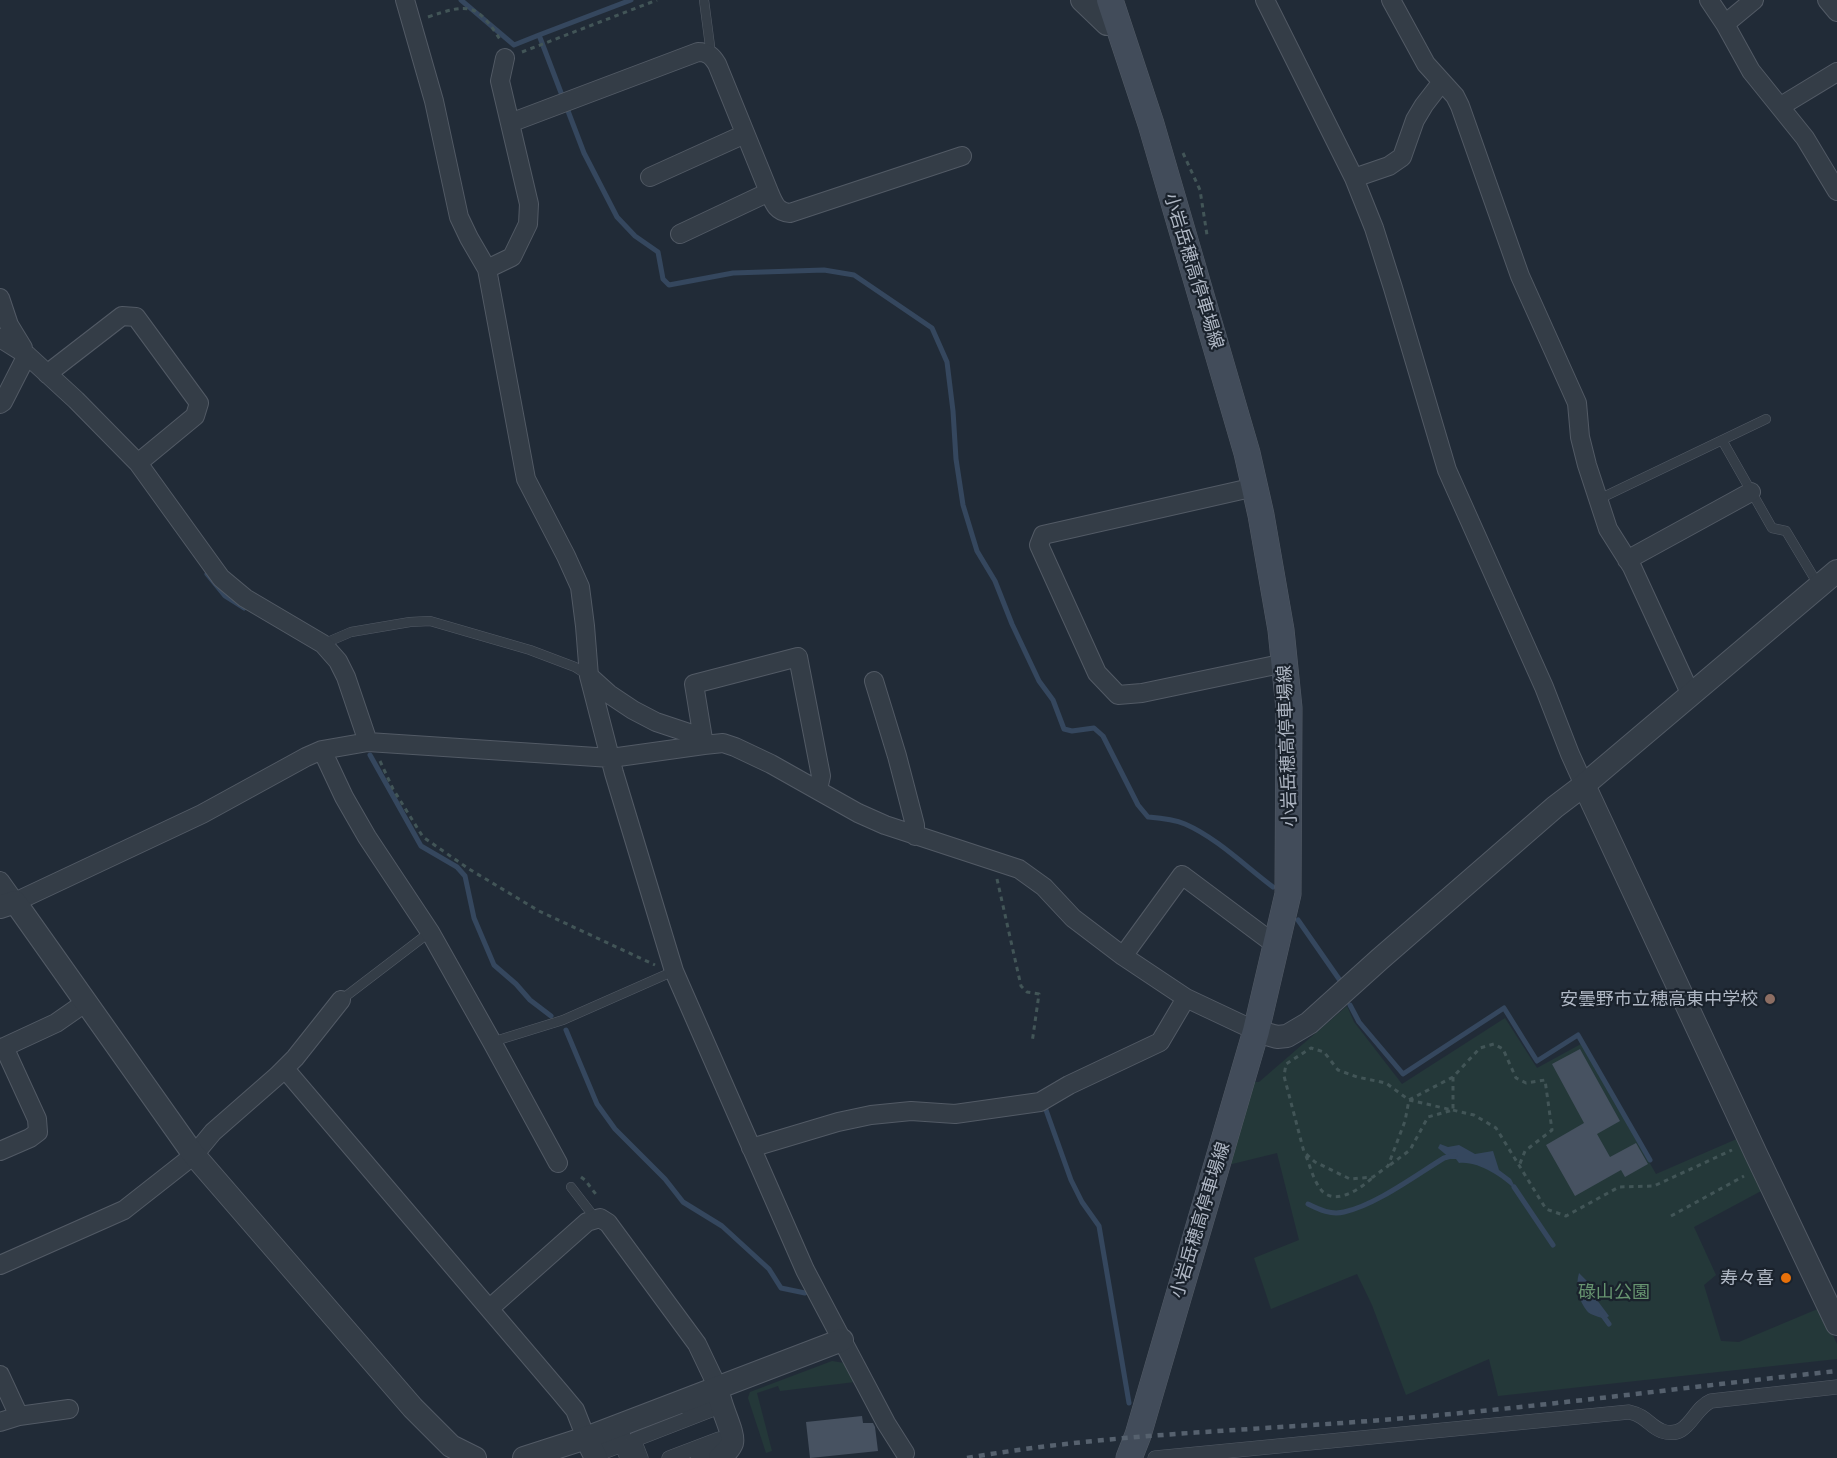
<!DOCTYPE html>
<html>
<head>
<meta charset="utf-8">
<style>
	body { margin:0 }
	canvas { display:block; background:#212b37 }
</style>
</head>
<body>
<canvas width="1837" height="1458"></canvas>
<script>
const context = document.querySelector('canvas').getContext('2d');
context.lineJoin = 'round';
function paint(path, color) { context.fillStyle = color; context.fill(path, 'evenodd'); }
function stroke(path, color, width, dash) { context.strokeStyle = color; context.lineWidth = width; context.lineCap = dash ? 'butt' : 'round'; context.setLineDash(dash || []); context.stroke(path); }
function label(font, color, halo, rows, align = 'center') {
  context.font = font + ' Commissioner,"Noto Sans JP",sans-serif'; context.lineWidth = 4.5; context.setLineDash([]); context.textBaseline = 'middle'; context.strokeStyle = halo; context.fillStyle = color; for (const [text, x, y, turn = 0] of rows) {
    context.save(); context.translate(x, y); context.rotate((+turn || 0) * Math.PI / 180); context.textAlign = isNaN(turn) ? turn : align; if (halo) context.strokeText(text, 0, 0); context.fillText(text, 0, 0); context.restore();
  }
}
paint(new Path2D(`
	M1347 1006 1354 1022 1402 1084 1505 1018 1537 1068 1581 1044 1656 1174 1739 1138 1763 1190 1694 1227 1716 1275 1704 1285 1721 1341 1739 1342 1820 1308 1837 1344V1359L1498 1396 1489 1359 1406 1395 1372 1305 1357 1274 1271 1309 1254 1258 1299 1240 1277 1153 1228 1165 1253 1082H1259Z
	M832 1361 844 1363 855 1382 780 1391 778 1386 757 1393 772 1451 766 1453 748 1398 750 1392Z`), '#243839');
paint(new Path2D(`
	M1440 1144 1448 1147 1459 1145 1475 1154 1493 1151 1499 1170 1511 1179 1517 1191C1502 1177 1479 1161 1459 1163L1456 1159H1451L1438 1148Z
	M1579 1273 1592 1286 1597 1300 1609 1316 1605 1319C1600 1317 1590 1315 1587 1311 1579 1301 1575 1286 1579 1273Z`), '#35475e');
stroke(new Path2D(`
	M461 0 514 45 539 35 584 153 617 217 635 236 658 252 663 279 669 285 733 273 824 270 854 275 932 328 947 362 953 411 956 459 963 505 977 551 995 581 1012 624 1039 681 1053 700 1064 729 1072 731 1094 728 1103 736 1138 805 1148 817C1160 818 1173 819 1185 824 1217 838 1245 866 1273 887
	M539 35 631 0
	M207 574 225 596 244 608
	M370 755 421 846 457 867 465 876 474 918 494 965 516 984 530 1000 551 1016
	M1298 920 1339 979
	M1350 1005 1359 1022 1403 1074 1504 1008 1537 1061 1578 1035 1650 1160
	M566 1030 597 1104 615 1129 665 1179 683 1202 722 1226 769 1269 781 1288 805 1293
	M1046 1110 1071 1180 1082 1202 1099 1226 1129 1403
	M1514 1187 1553 1245
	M1308 1204C1320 1210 1331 1215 1344 1212 1376 1205 1416 1175 1444 1158L1455 1155
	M1601 1313 1609 1324`), '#35475e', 5);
paint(new Path2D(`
	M1580 1049 1620 1121 1597 1134 1610 1157 1636 1143 1648 1164 1625 1177 1621 1170 1575 1196 1546 1145 1584 1123 1552 1064Z
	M862 1416 863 1423H873L875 1427 878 1451 810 1458 806 1422Z`), '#475261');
const service = new Path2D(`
	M704 0 710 46 705 52
	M1722 440 1772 528 1786 531 1819 586
	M1597 500 1766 419
	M323 644 351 632 410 622 430 621 530 650 575 667 589 676
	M341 1000 430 932
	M492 1042 563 1020 674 971
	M571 1187 595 1218`);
const pedestrian = new Path2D(`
	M623 1434 609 1439 605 1448 606 1451 622 1445 627 1458
	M641 1458 634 1440 711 1410C705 1402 697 1406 688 1409
	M669 1458 719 1439 711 1453 698 1458
	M1155 1458 1629 1412C1647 1416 1649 1426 1662 1431 1689 1440 1692 1409 1711 1401L1837 1387`);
const minor = new Path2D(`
	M405 0 434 101 459 217 469 238 487 269 526 479 566 556 580 587 585 626 589 676 614 773 674 971 805 1270 886 1423 905 1453
	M1265 0 1354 178 1374 228 1393 288 1447 470 1544 687 1570 754 1584 785
	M1391 0 1426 64 1455 96 1460 106 1520 276 1577 403 1580 437 1587 465 1608 529 1632 567 1691 695
	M1709 0 1725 24 1751 71 1805 138 1837 191
	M1827 0 1837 12
	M1725 24 1754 0
	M1781 106 1837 72
	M510 123 698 52C708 52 712 56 717 64L769 192C774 204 777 212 790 213L962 156
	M650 177 745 134
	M1354 178 1389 166 1402 157 1415 120 1424 105 1441 83
	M680 234 769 192
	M487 269 512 257 528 224 529 204 500 81 505 58
	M0 298 9 325 23 348
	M0 338 27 355 76 400 138 463 221 578 245 598 323 644 338 661 346 677 368 742 611 758 704 745 723 743 735 747 771 764 858 813 885 825 1019 869 1044 887 1073 918 1123 956 1186 998 1256 1031
	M47 374 122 316 136 317 199 403 195 416 138 463
	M0 404 3 402 27 355
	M1255 487 1043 535 1039 545 1097 673 1118 695 1142 693 1285 663
	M1627 560 1751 492
	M589 676 609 694 633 710 656 722 689 733 704 745
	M874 681 897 756 915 825V836
	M704 745 694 684 798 657 821 776 818 789
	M322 750 344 797 367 837 430 932 492 1042 558 1163
	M0 881 15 902 202 814 306 757 322 750 368 742
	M1123 956 1182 875 1277 946
	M0 1049 56 1023 79 1007 88 1004
	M285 1069 560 1392 575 1410 586 1438
	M751 1148 838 1122 871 1115 911 1111 955 1114 1040 1102 1069 1085 1160 1042 1186 998
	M0 1151 30 1138 38 1132 37 1119 4 1047
	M0 1265 124 1210 194 1155 213 1132 277 1076 295 1058 341 1000
	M490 1308 587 1222 600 1218 608 1223 697 1344 718 1388
	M0 1375 19 1416
	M0 1422 19 1416 69 1409`);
const tertiary = new Path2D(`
	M1082 0 1107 24H1118
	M1584 785 1756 1154 1837 1324
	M0 907 15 902 194 1155 413 1408 451 1446 475 1458
	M1256 1031 1277 1037 1287 1036 1309 1023 1380 959 1555 807 1584 785 1837 571
	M718 1388C718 1404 735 1432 732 1443 730 1449 724 1454 720 1458
	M586 1438 596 1458
	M524 1458 586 1438 842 1340`);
const secondary = new Path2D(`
	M1110 0 1151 124 1247 453 1261 515 1281 630 1289 708 1288 894 1256 1031 1138 1435 1129 1458`);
stroke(service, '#525a65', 10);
stroke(pedestrian, '#525a65', 15);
stroke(minor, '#525a65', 20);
stroke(tertiary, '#525a65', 24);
stroke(secondary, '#525a65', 27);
stroke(new Path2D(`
	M428 17C469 3 477 3 501 41
	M522 52 657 0
	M1183 153 1200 190 1207 235
	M380 761 393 789 423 837 469 869 539 911 655 965
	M997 879 1021 986 1027 992 1039 994 1032 1043
	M1453 1077 1409 1100 1405 1121 1388 1166 1373 1177 1350 1179 1315 1162 1304 1152 1284 1076 1286 1064 1311 1048 1324 1052 1338 1070 1357 1077 1386 1083 1409 1100 1474 1115 1496 1128 1546 1209 1566 1216 1619 1187 1654 1186 1732 1150
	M1306 1156C1310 1166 1313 1178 1319 1187 1332 1208 1359 1190 1372 1178
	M1390 1165 1410 1150 1428 1117 1453 1110V1077L1480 1048 1494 1044 1503 1049 1516 1078 1526 1083 1545 1080 1552 1130 1525 1151 1519 1166
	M581 1177 585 1180 598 1197
	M1671 1216 1744 1176`), '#425557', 3, [4.5, 4.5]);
stroke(service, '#343d47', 9);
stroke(pedestrian, '#343d47', 14);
stroke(minor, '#343d47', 18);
stroke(tertiary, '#343d47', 22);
stroke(secondary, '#424c5a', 26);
stroke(new Path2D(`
	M967 1458C1104 1434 1243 1431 1382 1420 1534 1408 1685 1387 1837 1371`), '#56616e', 4.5, [6, 6]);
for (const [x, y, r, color] of [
	[1770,999,6,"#8d6e63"],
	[1786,1278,6,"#e8710a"]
]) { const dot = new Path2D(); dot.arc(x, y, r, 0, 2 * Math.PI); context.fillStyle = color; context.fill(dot); stroke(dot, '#1a222c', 2); }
label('18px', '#afb7c4', '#1a222c', [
	["小岩岳穂高停車場線",1194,271,73],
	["小岩岳穂高停車場線",1287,746,-92],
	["小岩岳穂高停車場線",1200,1220,-73]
]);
label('18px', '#afb7c4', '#1a222c', [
	["安曇野市立穂高東中学校",1758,999],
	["寿々喜",1774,1278]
], 'right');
label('18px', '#679470', '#1a222c', [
	["碌山公園",1614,1292]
]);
</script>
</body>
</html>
